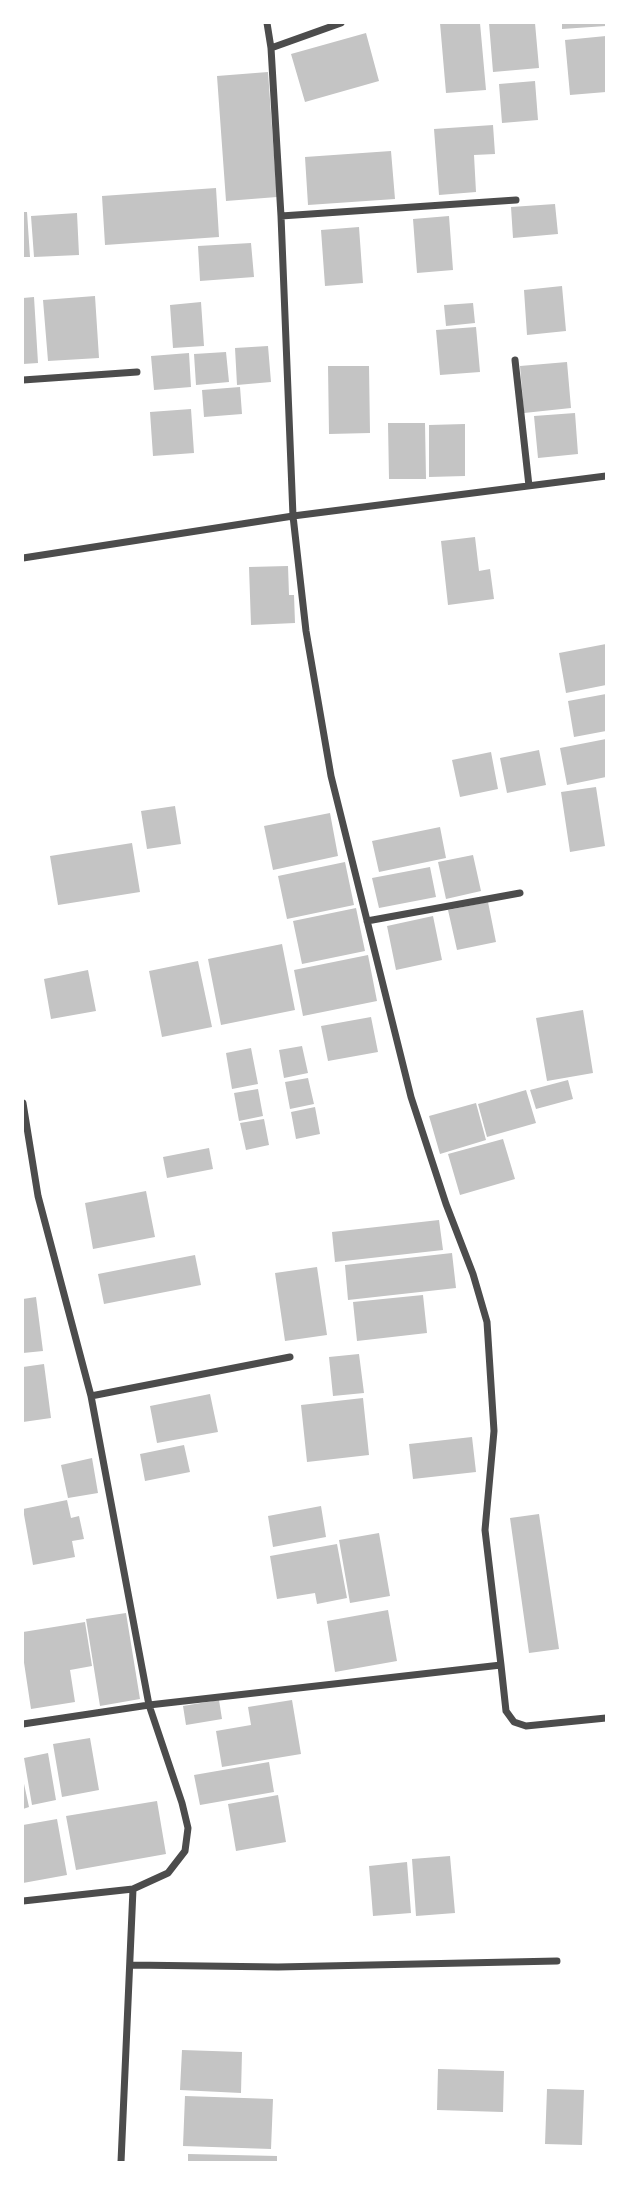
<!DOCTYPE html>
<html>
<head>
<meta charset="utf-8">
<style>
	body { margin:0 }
	#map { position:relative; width:629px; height:2185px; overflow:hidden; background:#fff; font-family:"Libre Baskerville",serif }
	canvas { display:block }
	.frame { position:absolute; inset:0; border:24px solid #fff; pointer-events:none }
</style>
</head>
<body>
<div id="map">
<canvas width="629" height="2185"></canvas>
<div class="frame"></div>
</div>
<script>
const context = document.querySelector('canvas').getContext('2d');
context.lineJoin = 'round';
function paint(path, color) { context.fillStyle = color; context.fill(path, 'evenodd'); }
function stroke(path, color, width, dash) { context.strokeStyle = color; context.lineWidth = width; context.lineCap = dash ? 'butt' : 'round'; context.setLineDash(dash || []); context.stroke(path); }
paint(new Path2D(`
	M440 23H480L486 90 446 93Z
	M489 23H535L539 68 493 72Z
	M562 23H606V26L562 29Z
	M366 33 379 81 305 102 291 54Z
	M606 36V92L570 95 565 40Z
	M268 72 277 197 226 201 217 76Z
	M535 81 538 120 502 123 499 84Z
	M493 125 495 154 474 155 476 192 439 195 434 129Z
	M391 151 395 199 308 205 305 157Z
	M216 188 219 237 105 245 102 196Z
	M555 204 558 234 513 238 511 207Z
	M23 212H27L30 257H23Z
	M77 213 79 255 34 257 31 216Z
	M449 216 453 270 417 273 413 219Z
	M359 227 363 283 325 286 321 230Z
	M251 243 254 277 200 281 198 246Z
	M562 286 566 331 527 335 524 290Z
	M95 296 99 358 48 361 43 300Z
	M34 297 38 363 23 364V298Z
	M201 302 204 346 173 348 170 305Z
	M473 303 475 323 446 326 444 305Z
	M476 327 480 372 440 375 436 330Z
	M268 346 271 382 237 385 235 348Z
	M226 352 229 382 196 385 194 354Z
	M189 353 191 387 154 390 151 356Z
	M567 362 571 408 524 413 520 366Z
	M328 366H369L370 433 329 434Z
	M240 387 242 414 204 417 202 390Z
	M191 409 194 453 153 456 150 412Z
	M575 413 578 454 538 458 534 416Z
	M388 423H425L426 479H389Z
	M465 424V476L429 477V425Z
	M475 537 479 571 490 569 494 599 448 605 441 541Z
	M288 566 289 595H294L295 623 251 625 249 567Z
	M606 644V685L566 693 559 653Z
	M606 694V731L574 737 568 701Z
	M606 739V777L567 785 560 748Z
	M539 750 546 785 507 793 500 758Z
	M491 752 498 789 460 797 452 760Z
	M596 787 605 846 570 852 561 792Z
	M175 806 181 844 147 849 141 811Z
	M330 813 338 856 273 870 264 826Z
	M440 827 446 858 379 872 372 841Z
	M132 843 140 892 58 905 50 856Z
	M473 855 481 891 446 899 438 862Z
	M345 862 354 905 287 919 278 876Z
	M430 867 436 897 379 908 372 878Z
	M488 902 496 942 457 950 448 910Z
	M356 908 365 951 302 964 293 921Z
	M433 916 442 960 396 970 387 926Z
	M282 944 295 1010 221 1025 208 959Z
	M368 955 377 1001 303 1016 294 970Z
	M198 961 212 1027 162 1037 149 971Z
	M88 970 96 1011 51 1019 44 979Z
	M583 1010 593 1073 547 1081 536 1018Z
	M371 1017 378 1052 328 1061 321 1026Z
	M302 1046 308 1073 284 1078 279 1050Z
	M251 1048 258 1084 232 1089 226 1053Z
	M308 1078 314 1104 290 1109 285 1082Z
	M568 1080 573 1099 536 1109 530 1090Z
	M258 1089 263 1116 239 1121 234 1093Z
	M526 1090 536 1123 487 1137 478 1104Z
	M476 1103 486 1140 440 1154 429 1116Z
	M315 1107 320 1134 296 1139 291 1112Z
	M264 1119 269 1145 246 1150 240 1123Z
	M503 1139 515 1179 460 1195 448 1154Z
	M209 1148 213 1169 167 1178 163 1157Z
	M146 1191 155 1237 93 1249 85 1203Z
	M439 1220 443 1250 335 1262 332 1232Z
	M452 1253 456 1288 348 1300 345 1265Z
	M195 1255 201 1285 104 1304 98 1274Z
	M317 1267 327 1335 285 1341 275 1273Z
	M423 1295 427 1333 357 1341 353 1302Z
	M36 1297 43 1351 23 1353V1299Z
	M359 1354 364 1393 333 1396 329 1357Z
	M44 1364 51 1418 23 1422V1367Z
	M210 1394 218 1432 157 1443 150 1406Z
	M363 1398 369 1455 307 1462 301 1405Z
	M472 1437 476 1472 413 1479 409 1444Z
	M184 1445 190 1472 145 1481 140 1454Z
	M92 1458 98 1493 68 1498 61 1465Z
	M67 1500 71 1518 79 1516 84 1539 72 1541 75 1557 33 1565 23 1509Z
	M321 1506 326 1537 273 1547 268 1516Z
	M539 1514 559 1649 529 1653 510 1518Z
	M379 1533 390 1596 350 1603 339 1540Z
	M337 1544 347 1598 317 1604 315 1593 277 1599 270 1556Z
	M388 1610 397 1661 335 1672 327 1621Z
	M126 1613 140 1699 100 1706 86 1619Z
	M85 1622 92 1666 70 1670 75 1702 31 1709 23 1656V1632Z
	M219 1700 222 1719 186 1725 183 1706Z
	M292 1700 301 1754 222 1767 216 1731 251 1725 248 1707Z
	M90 1738 99 1790 62 1797 53 1744Z
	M48 1753 56 1800 32 1805 24 1758Z
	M269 1762 274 1792 200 1805 194 1775Z
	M23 1779 29 1807 23 1809Z
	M278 1795 286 1842 236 1851 228 1804Z
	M157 1801 166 1854 76 1870 66 1816Z
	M57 1819 67 1875 23 1883V1825Z
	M450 1856 455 1913 416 1916 412 1859Z
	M407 1862 411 1913 373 1916 369 1866Z
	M182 2050 242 2052 241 2093 180 2090Z
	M438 2069 504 2071 503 2112 437 2110Z
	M547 2089 584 2090 582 2145 545 2144Z
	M185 2096 273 2099 271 2149 183 2146Z
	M188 2154 277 2156V2162H188Z`), '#c4c4c4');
stroke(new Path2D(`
	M267 23 271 48 281 216 293 516 306 631 331 776 411 1097 446 1204 473 1274 487 1322 494 1431 485 1530 501 1665
	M271 48 341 23
	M281 216 516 200
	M515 360 529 486
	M23 380 137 372
	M23 558 293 516 606 476
	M367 921 520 893
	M23 1103 38 1196 91 1396 149 1705 182 1803 188 1828 185 1851 168 1873 133 1889 121 2162
	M91 1396 290 1357
	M23 1724 149 1705 501 1665 506 1711 514 1722 526 1726 606 1718
	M23 1901 133 1889
	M131 1965 278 1967 557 1961`), '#4c4c4c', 7);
</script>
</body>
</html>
